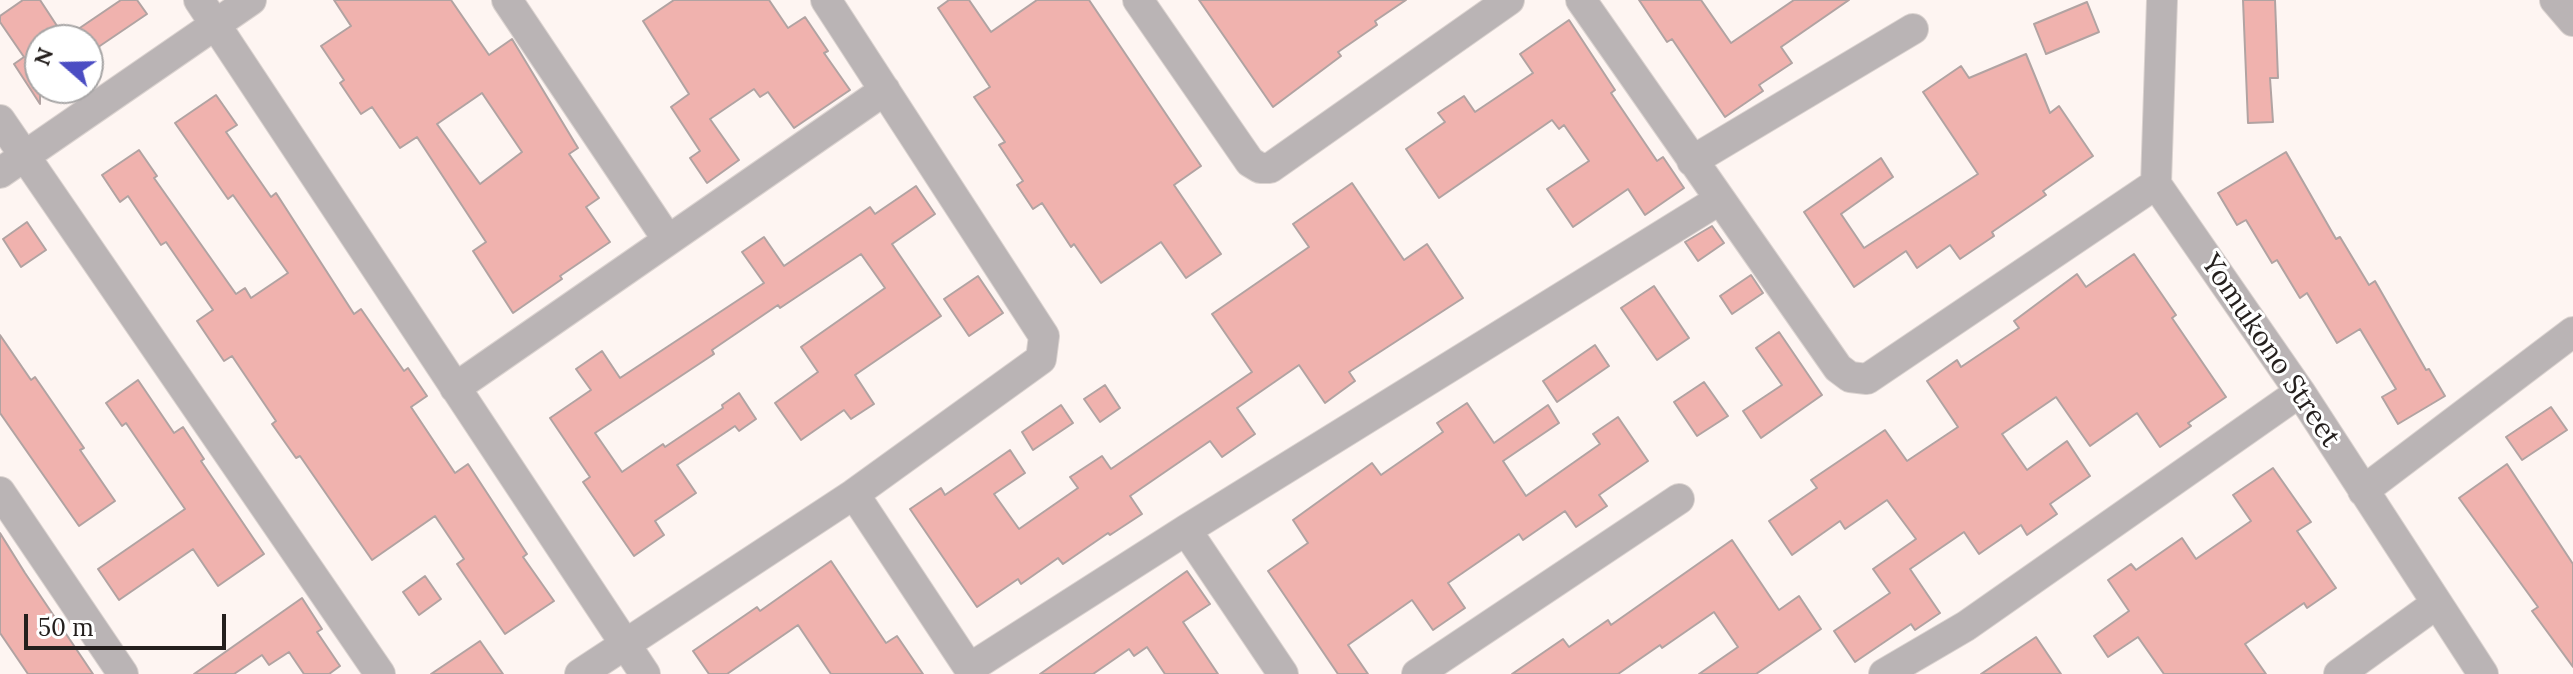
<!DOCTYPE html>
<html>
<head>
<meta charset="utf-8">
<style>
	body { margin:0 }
	#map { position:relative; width:2573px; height:674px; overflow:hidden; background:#fef5f2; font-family:Lora,serif }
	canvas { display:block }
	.north { position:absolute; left:24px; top:24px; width:80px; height:80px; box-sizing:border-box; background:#fff; border:2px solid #a7a5a5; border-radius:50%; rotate:290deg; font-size:22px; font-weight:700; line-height:32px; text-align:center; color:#241f1d }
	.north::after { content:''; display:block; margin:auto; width:28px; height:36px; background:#4b4dc3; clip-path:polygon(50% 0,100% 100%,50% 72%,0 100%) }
	.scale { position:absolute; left:24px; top:614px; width:202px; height:36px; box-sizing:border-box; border:4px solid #241f1d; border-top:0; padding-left:10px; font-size:24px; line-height:28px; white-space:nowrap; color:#241f1d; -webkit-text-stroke:6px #fff; paint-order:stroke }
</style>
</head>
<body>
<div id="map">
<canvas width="2573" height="674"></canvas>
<div class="north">N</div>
<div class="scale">50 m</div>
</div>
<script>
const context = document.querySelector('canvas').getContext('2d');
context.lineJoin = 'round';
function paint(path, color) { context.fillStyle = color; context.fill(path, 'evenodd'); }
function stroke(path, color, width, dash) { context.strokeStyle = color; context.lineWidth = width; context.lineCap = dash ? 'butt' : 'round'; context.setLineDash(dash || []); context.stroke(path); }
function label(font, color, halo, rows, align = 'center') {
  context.font = font + ' Lora,serif'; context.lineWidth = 6; context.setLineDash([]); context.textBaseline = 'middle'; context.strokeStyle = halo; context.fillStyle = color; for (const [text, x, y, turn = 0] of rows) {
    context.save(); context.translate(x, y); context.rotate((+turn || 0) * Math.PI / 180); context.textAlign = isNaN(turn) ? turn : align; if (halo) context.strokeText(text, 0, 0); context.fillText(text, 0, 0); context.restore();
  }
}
const building = new Path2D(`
	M23 0H40L65 38 121 0H137L147 14 88 54V40H40V104L14 64 24 57 0 22V16Z
	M334 0H451L489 55 512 39 578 148 569 154 599 198 586 207 610 242 560 276 562 279 513 313 473 251 486 242 417 137 400 148 372 107 361 114 340 83 344 80 321 46 351 26ZM482 93 522 152 480 184 437 124Z
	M674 0H769L788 28 805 17 828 51 824 53 850 90 794 128 768 92 760 97 754 89 710 119 739 160 707 183 690 158 700 151 671 107 689 94 643 21Z
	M949 0H969L991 32 1037 0H1089L1201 166 1174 185 1221 254 1186 278 1161 242 1101 283 1074 244 1071 247 1042 203 1033 209 1017 185 1023 181 999 145 1005 142 974 97 990 87 938 8Z
	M1199 0H1406L1375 21 1377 25 1338 52 1341 56 1273 107Z
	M1639 0H1701L1731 43 1794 0H1849L1781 47 1792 63 1759 85 1763 91 1725 117 1672 39 1667 42Z
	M2243 0H2275L2278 78H2270L2273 122 2248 123Z
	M2087 2 2099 32 2046 54 2034 24Z
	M1569 20 1615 90 1611 93 1657 161 1663 157 1684 188 1645 215 1628 189 1573 227 1547 189 1589 161 1564 125 1559 129 1552 120 1439 198 1406 149 1445 122 1438 113 1464 96 1475 112 1533 73 1520 54Z
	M2026 54 2050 113 2059 106 2093 156 2043 191 2046 195 1992 232 1994 236 1960 259 1950 245 1917 268 1906 251 1854 287 1804 212 1881 158 1893 177 1841 214 1864 248 1978 174 1923 92 1961 66 1969 78Z
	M216 95 237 125 226 132 271 197 276 193 354 314 361 309 404 371 408 368 427 396 411 407 455 473 468 464 527 554 523 557 554 601 505 634 457 564 464 559 435 516 372 560 300 456 296 458 272 424 276 421 232 356 224 361 197 321 213 310 166 242 161 245 128 196 120 202 102 175 139 150 157 176 154 178 236 294 245 288 251 298 288 273 233 195 228 199 175 123Z
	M2286 152 2336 239 2340 237 2369 285 2375 281 2426 370 2429 369 2445 396 2398 424 2382 397 2396 389 2360 329 2337 343 2307 293 2300 298 2277 260 2272 263 2246 220 2237 225 2218 193Z
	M1352 183 1404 260 1427 244 1463 298 1349 372 1355 381 1325 403 1299 365 1237 408 1255 434 1222 457 1210 441 1130 496 1142 514 1110 535 1108 533 1063 564 1058 558 1021 584 1018 579 977 607 910 509 941 488 945 495 1010 450 1025 473 994 494 1019 529 1078 488 1070 477 1102 456 1111 469 1252 372 1212 314 1309 247 1293 224Z
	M916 186 935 214 892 244 941 316 855 375 874 404 851 419 844 410 801 440 775 403 818 372 801 347 885 288 861 254 780 308 778 305 712 350 714 354 595 433 622 472 663 444 665 447 723 408 722 405 739 393 756 419 739 431 735 426 677 465 696 493 655 521 664 535 634 556 583 482 590 477 550 418 591 390 576 369 602 351 620 378 764 283 742 252 764 237 784 266 870 207 875 214Z
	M27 222 46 250 21 267 3 239Z
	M1712 226 1724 243 1698 261 1685 242Z
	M2134 254 2176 315 2172 318 2226 397 2188 423 2191 426 2160 447 2137 413 2090 446 2056 397 2002 434 2027 470 2067 441 2090 476 2050 504 2057 514 2027 535 2021 525 1979 554 1964 532 1910 569 1940 613 1915 630 1911 624 1855 662 1834 631 1890 593 1873 569 1916 539 1887 500 1845 529 1840 521 1792 555 1769 521 1817 488 1811 480 1885 430 1907 461 1958 427 1927 381 1957 360 1961 367 2019 328 2014 321 2077 274 2086 287Z
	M1751 275 1763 293 1732 314 1720 296Z
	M978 276 1003 313 969 336 944 299Z
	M1654 286 1689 338 1657 360 1621 308Z
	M1779 332 1822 395 1761 438 1743 411 1782 385 1756 348Z
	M0 335 31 380 35 377 84 448 80 450 115 501 79 526 0 413Z
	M1595 345 1609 366 1557 402 1543 381Z
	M138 380 174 433 183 427 204 459 201 461 264 554 218 586 193 549 119 600 98 569 185 509 126 423 122 426 106 403Z
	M1704 382 1728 416 1697 436 1674 402Z
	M1105 385 1120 408 1100 422 1084 399Z
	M1467 403 1494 443 1548 405 1559 423 1503 461 1526 496 1600 444 1593 434 1618 417 1648 461 1599 495 1607 506 1576 527 1565 511 1523 540 1519 534 1448 583 1465 608 1433 630 1412 600 1348 645 1368 674H1338L1268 571 1308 543 1293 520 1372 463 1381 475 1443 432 1437 423Z
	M1061 405 1073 423 1033 450 1022 432Z
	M2551 407 2567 430 2522 460 2506 437Z
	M2507 464 2573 564V667L2532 611 2538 607 2459 498Z
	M2273 468 2311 522 2297 531 2336 588 2307 608 2304 603 2245 644 2266 674H2164L2138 637 2108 657 2094 636 2129 611 2108 580 2131 564 2136 570 2182 538 2196 559 2251 521 2233 495Z
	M0 533 25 573 93 674H28L0 633Z
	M1732 540 1779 610 1799 596 1821 629 1756 674H1699L1738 647 1714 612 1662 648 1660 645 1618 674H1512L1563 639 1569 647 1608 620 1611 625Z
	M831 561 886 643 897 636 923 674H831L798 625 727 674H709L693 651 757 607 760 611Z
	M1187 571 1210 604 1183 622 1218 674H1165L1147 647 1134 656 1129 649 1093 674H1040Z
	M425 576 441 599 419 615 403 592Z
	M302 598 322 629 317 632 340 666 329 674H304L289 652 269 665 262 655 234 674H194Z
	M2036 637 2061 674H1981Z
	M480 641 503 674H431Z`);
paint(building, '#f0b2ae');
stroke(building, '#b1a3a2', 2);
const minor = new Path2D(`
	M199 0 645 674
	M507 0 668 240
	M826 0 1044 336 1041 359 854 494 973 674
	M1138 0 1250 162 1260 168H1270L1509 0
	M1581 0 1838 368 1850 377 1867 379 2156 184
	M2162 0 2156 184 2300 392 2483 674
	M2555 0 2573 21
	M0 120 380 674
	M1692 161 1913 29
	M0 173 251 0
	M455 388 885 90
	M2363 491 2573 332
	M0 492 123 674
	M1186 530 1283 674
	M970 668 1186 530 1719 200
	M580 674 854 494
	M1417 674 1679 499
	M1884 674 1966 626 2300 392
	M2339 674 2436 604`);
stroke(minor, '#dbd3d0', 32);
stroke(minor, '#bab4b5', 30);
label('28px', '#241f1d', '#fff', [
	["Yomukono Street",2270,351,56]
]);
</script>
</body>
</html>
